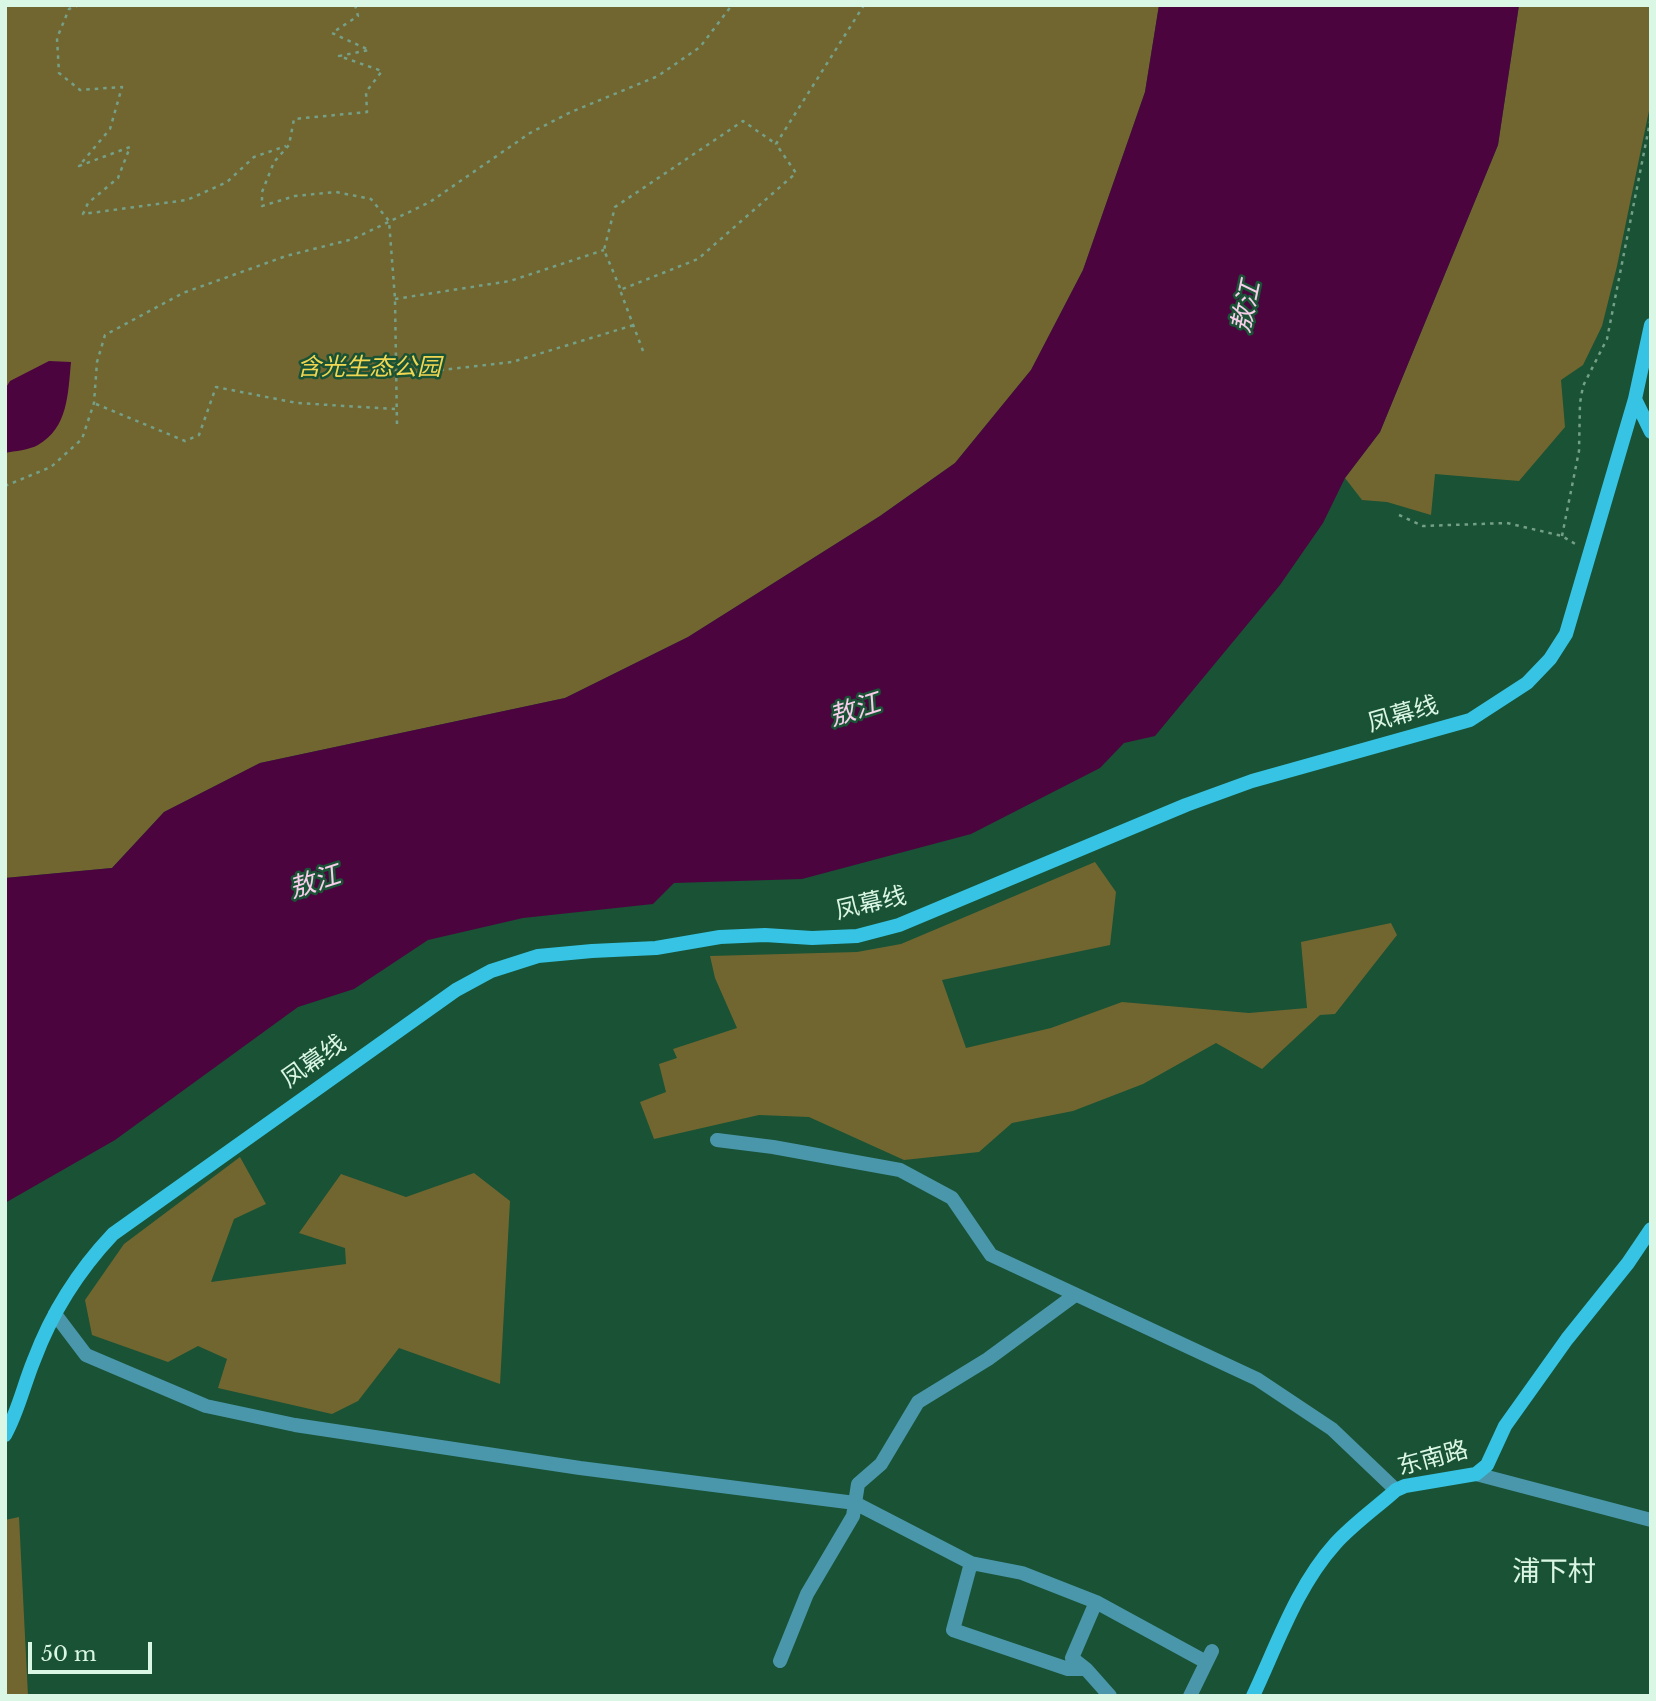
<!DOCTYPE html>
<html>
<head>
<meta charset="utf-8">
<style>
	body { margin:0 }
	#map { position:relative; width:1656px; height:1701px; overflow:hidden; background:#195235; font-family:"Libre Baskerville",serif }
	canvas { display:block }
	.frame { position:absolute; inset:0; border:7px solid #daf6e4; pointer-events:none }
	.scale { position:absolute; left:28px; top:1642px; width:124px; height:32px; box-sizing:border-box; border:4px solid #daf6e4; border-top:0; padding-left:9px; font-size:21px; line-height:24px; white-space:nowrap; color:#daf6e4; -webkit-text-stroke:5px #195235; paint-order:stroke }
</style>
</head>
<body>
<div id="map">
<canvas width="1656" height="1701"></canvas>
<div class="frame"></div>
<div class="scale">50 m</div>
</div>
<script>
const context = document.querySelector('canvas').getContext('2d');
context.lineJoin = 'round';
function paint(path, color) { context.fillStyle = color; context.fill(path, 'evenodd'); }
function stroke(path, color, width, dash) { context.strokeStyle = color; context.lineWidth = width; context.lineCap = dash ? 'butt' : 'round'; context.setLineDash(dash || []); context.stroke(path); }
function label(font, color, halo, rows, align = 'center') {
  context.font = font + ' "Libre Baskerville","Noto Sans SC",serif'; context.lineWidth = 5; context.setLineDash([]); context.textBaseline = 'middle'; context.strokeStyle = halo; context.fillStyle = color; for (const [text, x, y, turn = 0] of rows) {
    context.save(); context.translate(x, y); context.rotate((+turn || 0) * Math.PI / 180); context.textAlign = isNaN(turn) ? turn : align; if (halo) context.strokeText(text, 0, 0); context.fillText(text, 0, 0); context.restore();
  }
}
paint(new Path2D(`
	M5 5H1159L1145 92 1083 270 1031 370 955 463 880 516 688 637 565 698 260 763 164 812 112 868 5 878Z
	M1519 5H1651V101L1617 266 1602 326 1583 365 1561 380 1565 427 1519 481 1435 474 1431 515 1387 502 1362 500 1345 478 1380 432 1498 145Z
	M1095 862 1116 892 1110 945 942 980 966 1048 1051 1028 1122 1002 1249 1013 1307 1008 1301 942 1391 923 1397 935 1335 1014 1320 1015 1262 1069 1216 1043 1143 1084 1073 1111 1012 1123 979 1152 904 1160 809 1117 759 1115 654 1139 640 1102 666 1092 659 1064 677 1058 673 1049 737 1028 715 978 710 956 857 952 901 944Z
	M240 1157 266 1204 234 1219 211 1282 346 1264 345 1248 299 1233 341 1174 406 1197 474 1173 510 1201 500 1384 399 1348 358 1401 332 1414 218 1388 227 1359 198 1346 168 1362 92 1335 85 1300 124 1244Z
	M19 1517 28 1696H5V1520Z`), '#726630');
paint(new Path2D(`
	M1159 5H1519L1498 145 1380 432 1345 478 1323 523 1280 585 1155 736 1124 743 1100 768 971 834 802 879 674 883 653 904 523 918 428 940 354 989 298 1007 115 1140 5 1203V878L112 868 164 812 260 763 565 698 688 637 880 516 955 463 1031 370 1083 270 1145 92Z
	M49 361 71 362C68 394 68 428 38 445 29 450 15 451 5 453V389L10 381Z`), '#4c043f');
stroke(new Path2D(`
	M79 5 69 9 57 38 59 73 80 90 122 87 110 129 79 166 130 147 118 178 88 203 83 214 187 200 227 182 254 157 286 146
	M355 5 358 16 332 33 369 50 339 56 382 71 366 92 367 112 294 119 289 145 274 162 262 192V206L295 196 336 192 371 199 389 221 395 299 397 425
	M620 288 604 250 615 207 743 121 776 144
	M395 299 510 281 604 250
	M643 351 620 290 698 259 796 173 776 144 864 5
	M398 375 512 362 634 325
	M96 404 185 441 199 435 216 387 297 403 395 409
	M5 486 51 467 82 439 94 403 97 362 105 335 183 293 286 256 353 239 430 202 530 133 571 112 658 76 700 47 732 5
	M1399 515 1423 526 1507 523 1562 536 1577 545
	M1562 536 1579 451 1580 403 1583 386 1607 339 1651 117`), '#75a088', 2.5, [3.5, 5]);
stroke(new Path2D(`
	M717 1140 773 1147 900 1170 952 1198 991 1255 1257 1379 1332 1429 1396 1490
	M55 1314 86 1355 206 1406 295 1425 580 1468 855 1503 971 1563 1022 1573 1096 1602 1206 1662
	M1476 1474 1651 1520
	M971 1563 953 1630 1068 1669H1086
	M1096 1602 1072 1658 1086 1669 1110 1696
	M780 1661 807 1594 853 1516 858 1484 881 1464 918 1402 988 1359 1075 1295
	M1190 1696 1212 1651`), '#4a97ab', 14);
stroke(new Path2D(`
	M1635 399 1651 432
	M5 1435C18 1412 24 1384 34 1360 52 1312 78 1271 113 1234L456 990 491 971 538 956 592 951 656 948 720 937 765 935 812 938 857 936 899 925 1186 805 1252 781 1470 720 1527 683 1550 659 1566 634 1635 399 1651 325
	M1253 1696C1277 1645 1297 1586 1335 1544 1353 1524 1376 1508 1396 1490L1405 1486 1476 1474 1487 1465 1505 1426 1567 1339 1628 1263 1651 1229`), '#37c3e4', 14);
label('italic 24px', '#f1d652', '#195235', [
	["含光生态公园",369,368]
]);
label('24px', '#daf6e4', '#195235', [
	["凤幕线",1403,715,-16],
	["凤幕线",871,904,-13],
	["凤幕线",314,1062,-35],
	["东南路",1433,1459,-15]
]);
label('italic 26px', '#f7cdea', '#195235', [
	["敖江",1247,307,-78],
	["敖江",855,711,-18],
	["敖江",315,883,-18]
]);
label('28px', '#daf6e4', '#195235', [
	["浦下村",1554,1573]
]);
</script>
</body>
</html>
